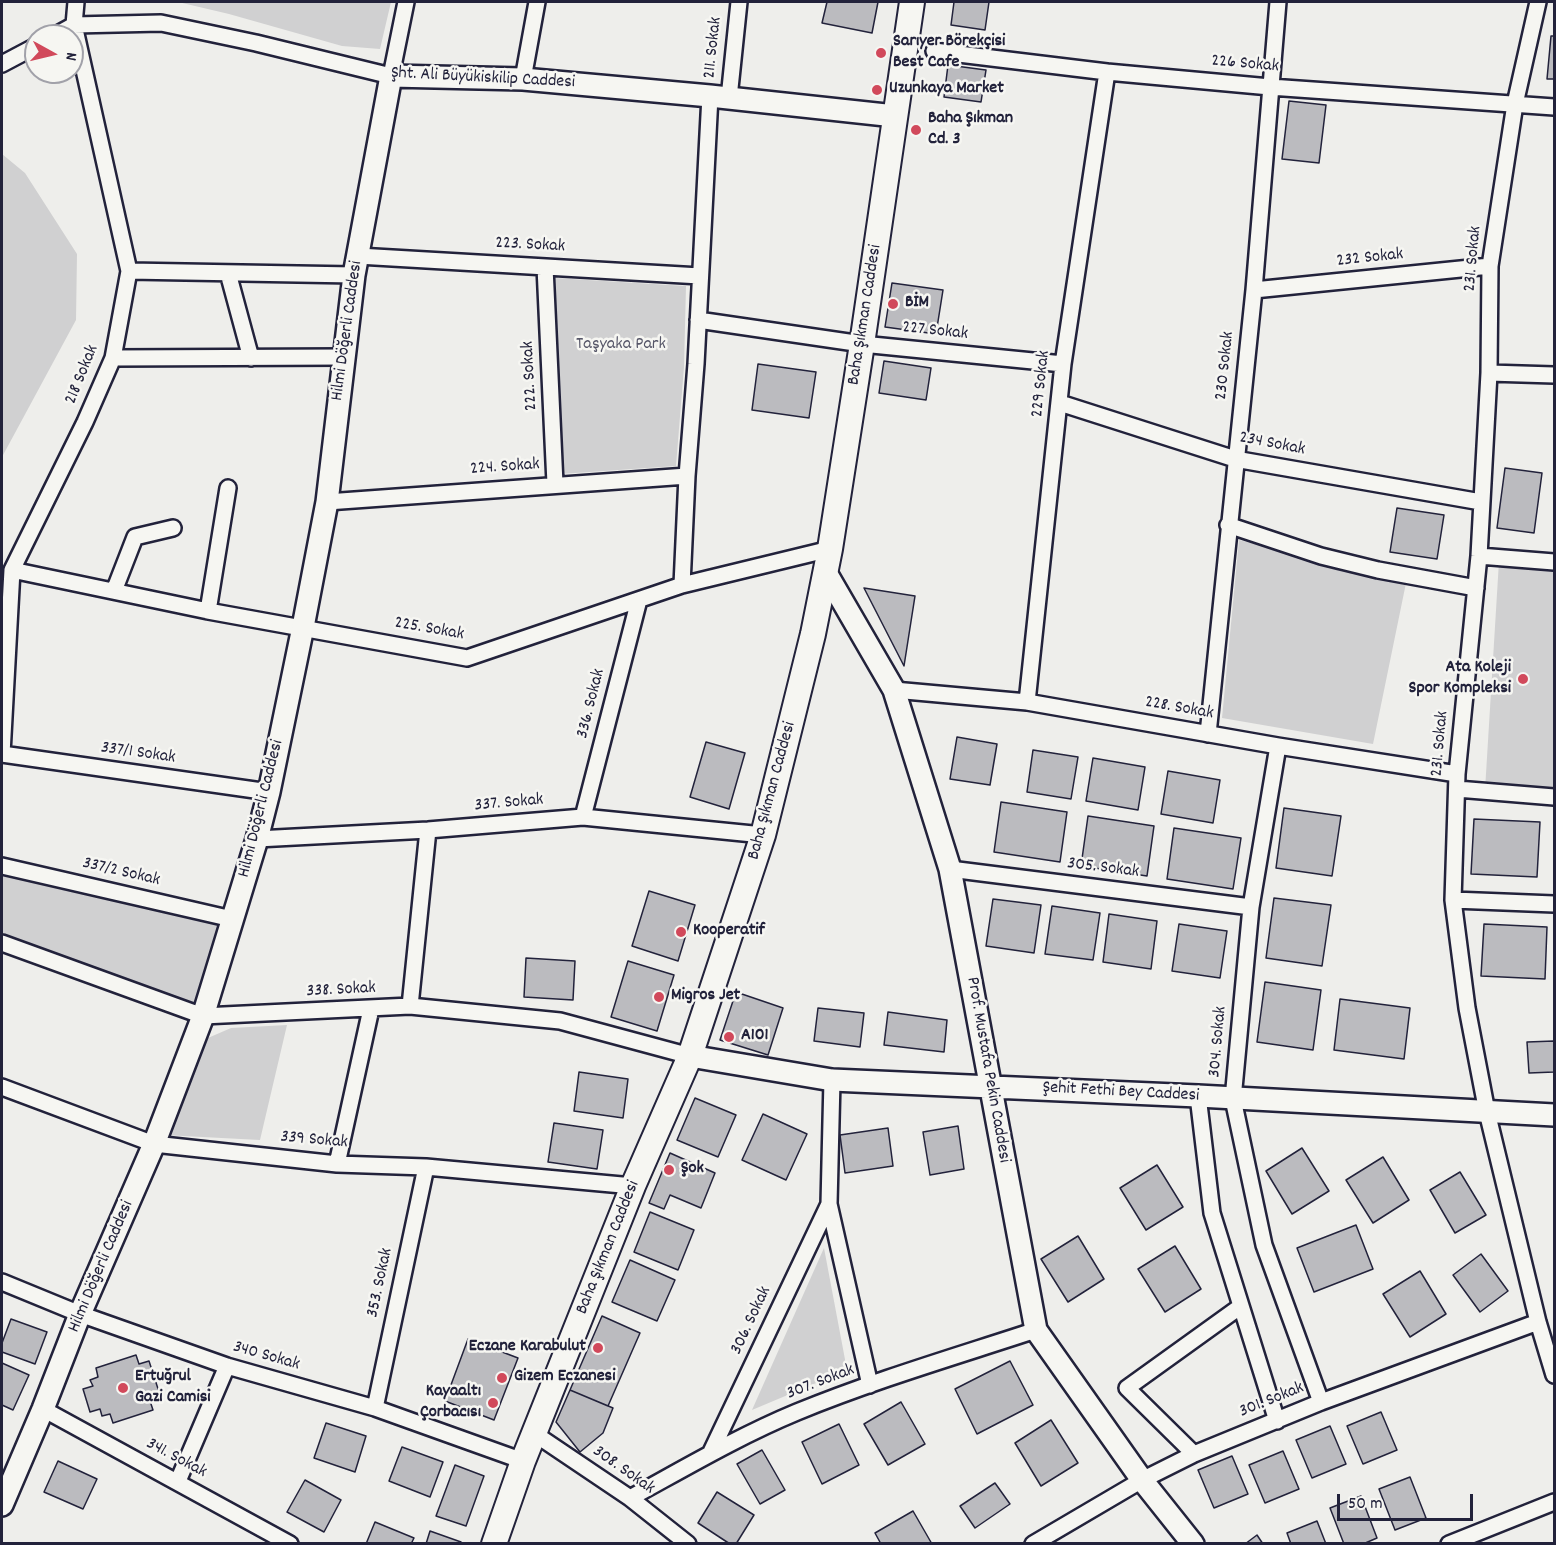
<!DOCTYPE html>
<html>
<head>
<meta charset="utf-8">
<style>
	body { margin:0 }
	#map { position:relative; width:1556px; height:1545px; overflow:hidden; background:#eeeeeb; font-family:Dekko,sans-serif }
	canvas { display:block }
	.frame { position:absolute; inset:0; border:3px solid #22223b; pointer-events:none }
	.north { position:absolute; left:24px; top:24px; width:60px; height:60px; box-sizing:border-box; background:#f6f6f2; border:2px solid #a1a1a9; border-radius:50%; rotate:98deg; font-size:16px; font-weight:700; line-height:24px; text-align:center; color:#22223b }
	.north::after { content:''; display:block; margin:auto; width:21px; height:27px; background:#d1495b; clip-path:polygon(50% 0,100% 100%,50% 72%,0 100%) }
	.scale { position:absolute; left:1337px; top:1494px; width:136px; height:27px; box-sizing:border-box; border:3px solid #22223b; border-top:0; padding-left:8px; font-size:18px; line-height:21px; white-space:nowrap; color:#22223b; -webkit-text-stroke:4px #f6f6f2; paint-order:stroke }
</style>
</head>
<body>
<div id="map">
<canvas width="1556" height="1545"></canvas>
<div class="frame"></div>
<div class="north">N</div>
<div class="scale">50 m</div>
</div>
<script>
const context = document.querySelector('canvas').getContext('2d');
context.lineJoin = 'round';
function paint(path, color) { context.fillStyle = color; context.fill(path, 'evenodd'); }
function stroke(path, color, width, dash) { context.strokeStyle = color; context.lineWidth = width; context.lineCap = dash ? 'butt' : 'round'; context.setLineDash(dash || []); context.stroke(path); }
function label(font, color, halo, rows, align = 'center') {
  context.font = font + ' Dekko,sans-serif'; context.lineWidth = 5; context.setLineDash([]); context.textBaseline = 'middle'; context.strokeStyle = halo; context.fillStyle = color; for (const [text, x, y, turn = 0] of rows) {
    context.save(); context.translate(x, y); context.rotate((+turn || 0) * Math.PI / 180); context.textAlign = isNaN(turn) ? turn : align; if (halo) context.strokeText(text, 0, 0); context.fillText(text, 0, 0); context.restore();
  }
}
paint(new Path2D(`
	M178 2H391L380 49 342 46 229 14Z
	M2 154 25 173 77 254 76 320 2 457Z
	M555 278 686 286 684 367 676 466 561 474Z
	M1239 540 1406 583 1373 744 1222 718Z
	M1499 561 1554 568V794L1485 790Z
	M2 866 232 919 203 1016 2 943Z
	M287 1025 260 1140 164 1135 201 1041 231 1028Z
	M824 1248 847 1370 752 1410Z`), '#d0d0d1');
const building = new Path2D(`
	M827 2H878L872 33 822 23Z
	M954 2H989L985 30 951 25Z
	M1551 36H1554V79H1547Z
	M948 65 986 70 981 102 944 97Z
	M1289 101 1326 105 1319 163 1282 159Z
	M892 283 943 290 936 334 885 327Z
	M884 361 931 368 926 400 879 393Z
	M758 364 816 372 809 418 752 410Z
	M1505 468 1542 473 1534 533 1497 528Z
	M1397 508 1444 515 1437 559 1390 552Z
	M864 588 915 596 904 666Z
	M957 737 997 744 990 785 950 779Z
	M706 742 745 753 729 809 690 797Z
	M1033 750 1078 757 1071 799 1027 792Z
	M1093 758 1145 767 1138 810 1086 801Z
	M1168 771 1220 780 1213 823 1161 814Z
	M1001 802 1067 812 1060 862 994 852Z
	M1284 808 1341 816 1332 876 1276 868Z
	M1088 816 1154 826 1147 876 1081 866Z
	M1474 819 1540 822 1537 877 1471 874Z
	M1174 828 1241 838 1233 889 1167 879Z
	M649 891 695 905 678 961 632 946Z
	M1274 898 1331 905 1322 966 1266 958Z
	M993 899 1041 905 1034 953 986 946Z
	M1052 906 1100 913 1093 960 1045 954Z
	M1109 914 1157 921 1151 969 1103 962Z
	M1179 924 1227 931 1220 978 1172 971Z
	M1484 924 1547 927 1545 979 1481 976Z
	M526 958 575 961 573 1000 524 997Z
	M628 961 674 975 657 1031 611 1017Z
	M1265 982 1321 990 1313 1050 1257 1042Z
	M736 992 783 1008 768 1055 720 1040Z
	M1340 999 1410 1008 1404 1059 1334 1050Z
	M818 1008 864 1013 860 1047 814 1041Z
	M888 1012 947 1020 944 1052 884 1045Z
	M1554 1041V1072L1529 1073 1527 1042Z
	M579 1072 628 1079 623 1118 574 1111Z
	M695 1098 736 1115 718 1157 677 1140Z
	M763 1114 807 1134 786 1180 742 1160Z
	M554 1123 603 1130 597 1169 548 1162Z
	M958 1126 964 1169 930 1175 923 1132Z
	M888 1128 893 1166 845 1173 840 1135Z
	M1302 1148 1329 1191 1292 1214 1266 1171Z
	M670 1153 715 1173 701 1208 670 1195 664 1209 649 1203Z
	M1383 1157 1409 1200 1373 1223 1346 1180Z
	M1157 1165 1183 1207 1146 1230 1120 1188Z
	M1460 1172 1486 1215 1455 1233 1430 1190Z
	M650 1212 694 1230 678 1270 634 1252Z
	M1356 1225 1373 1269 1314 1292 1297 1248Z
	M1078 1236 1104 1279 1068 1302 1041 1259Z
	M1175 1246 1201 1289 1165 1312 1138 1269Z
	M1481 1254 1508 1291 1480 1312 1453 1275Z
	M630 1260 675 1280 657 1321 612 1302Z
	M1420 1271 1446 1314 1410 1337 1383 1294Z
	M602 1316 640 1333 608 1406 570 1390Z
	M11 1319 47 1332 35 1364 2 1352V1343Z
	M468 1339 518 1358 494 1420 445 1401Z
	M136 1355 139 1364 149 1361 161 1398 150 1401 153 1410 113 1423 110 1414 102 1416 100 1409 90 1412 83 1389 93 1386 90 1380 98 1377 96 1368Z
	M1010 1361 1033 1405 977 1434 955 1389Z
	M2 1363 29 1375 13 1410 2 1405Z
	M570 1390 613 1408 603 1433 580 1452 556 1422Z
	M901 1402 925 1444 888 1465 864 1424Z
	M1381 1412 1397 1450 1363 1464 1347 1426Z
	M1051 1420 1078 1463 1041 1486 1015 1443Z
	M326 1423 366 1436 355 1472 314 1458Z
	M839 1424 859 1465 822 1484 802 1442Z
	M1330 1426 1346 1464 1312 1478 1296 1440Z
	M402 1447 443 1462 430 1497 389 1481Z
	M762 1450 785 1490 760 1504 737 1464Z
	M1283 1451 1299 1489 1265 1503 1249 1465Z
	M1232 1456 1248 1494 1214 1508 1198 1470Z
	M58 1461 97 1479 83 1509 44 1492Z
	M455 1465 484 1476 466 1526 436 1516Z
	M1410 1477 1426 1518 1395 1530 1379 1489Z
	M305 1480 341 1500 324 1532 287 1512Z
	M995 1483 1010 1504 975 1528 960 1506Z
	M717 1492 754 1515 736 1544H730L698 1523Z
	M1361 1496 1377 1538 1363 1544H1344L1330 1508Z
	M913 1511 932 1544H881L875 1533Z
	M1317 1521 1326 1544H1291L1287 1533Z
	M375 1522 414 1538 411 1544H366Z
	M430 1531 461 1542V1544H426Z
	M1257 1535 1263 1544H1245Z`);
paint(building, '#bbbbbf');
stroke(building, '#22223b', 1.5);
const street = new Path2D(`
	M1538 2 1515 104 1490 266 1489 373 1479 556 1457 774 1453 900 1467 1008 1487 1112 1538 1322 1554 1375
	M54 36 74 25 161 23 256 43 391 76 406 2
	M934 51 1107 72 1270 87 1554 107
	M2 64 36 46
	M523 79 537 2
	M729 98 739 2
	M358 256 700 276
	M545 267 555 484
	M129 271 354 275
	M228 273 251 358
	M1254 290 1490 266
	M698 320 862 344 1063 364
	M113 358 344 357
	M1489 373 1554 375
	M1060 403 1235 459 1481 502
	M327 502 687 476
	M1228 525 1321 556 1378 570 1476 588
	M1479 556 1554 562
	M12 570 208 611 467 658 682 585 830 549
	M682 585 687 476 696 364 710 96
	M114 591 135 537 173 528
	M208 611 228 488
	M894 690 1027 702 1278 746 1457 774
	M1027 702 1063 364 1107 72
	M1208 734 1254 290 1278 2
	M1278 746 1251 907 1233 1099 1264 1245 1321 1402
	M2 754 12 570 85 422 113 358 129 271 74 25 76 2
	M2 754 269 792
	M1457 789 1554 797
	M583 817 639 600
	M257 839 428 830 583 817 763 835
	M2 866 232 919
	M950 869 1251 907
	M1453 900 1554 904
	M2 943 203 1016 410 1006 560 1021 690 1056
	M410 1006 428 830
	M832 1080 829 1204 870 1385
	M2 1087 154 1144 337 1164 426 1167 633 1186
	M1198 1096 1212 1213 1277 1421
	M337 1164 371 1009
	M2 1282 80 1314 227 1366 375 1408 523 1461
	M375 1408 426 1167
	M43 1409 290 1544
	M535 1434 630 1498 688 1544
	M710 1454 829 1204
	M1194 1454 1127 1388 1241 1306
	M178 1481 227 1366
	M630 1498C685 1468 739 1436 797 1412 875 1380 957 1356 1036 1330
	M1033 1544 1142 1480 1194 1454 1321 1402 1538 1322
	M1449 1544 1554 1502`);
const secondary = new Path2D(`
	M825 571 894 690 950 869 1036 1330 1142 1480 1193 1544
	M690 1056 832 1080 1198 1096 1554 1115
	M2 1505 43 1409 80 1314 154 1144 203 1016 257 839 269 792 303 627 327 502 354 275 391 76 523 79 710 96 895 116`);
const primary = new Path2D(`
	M494 1544 523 1461 633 1186 690 1056 763 835 813 634 830 549 862 344 912 2`);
stroke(street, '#22223b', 20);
stroke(secondary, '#22223b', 26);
stroke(primary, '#22223b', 28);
stroke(street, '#f6f6f2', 15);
stroke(secondary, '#f6f6f2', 21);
stroke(primary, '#f6f6f2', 24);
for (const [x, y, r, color] of [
	[881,53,6,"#d1495b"],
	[877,90,6,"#d1495b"],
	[916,130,6,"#d1495b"],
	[893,304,6,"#d1495b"],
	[1523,679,6,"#d1495b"],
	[681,932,6,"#d1495b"],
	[659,997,6,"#d1495b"],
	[729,1037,6,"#d1495b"],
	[669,1170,6,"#d1495b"],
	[598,1348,6,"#d1495b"],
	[502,1378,6,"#d1495b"],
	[123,1388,6,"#d1495b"],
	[493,1403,6,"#d1495b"]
]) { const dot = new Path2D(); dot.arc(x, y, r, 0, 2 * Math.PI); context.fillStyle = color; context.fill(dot); stroke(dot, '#f6f6f2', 2); }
label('bold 18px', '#22223b', '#f6f6f2', [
	["Sarıyer Börekçisi",893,43],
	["Best Cafe",893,64],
	["Uzunkaya Market",889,90],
	["Baha Şıkman",928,120],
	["Cd. 3",928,141],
	["BİM",905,304],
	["Ata Koleji",1511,669,"right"],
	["Spor Kompleksi",1511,690,"right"],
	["Kooperatif",693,932],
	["Migros Jet",671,997],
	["A101",741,1037],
	["Şok",681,1170],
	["Eczane Karabulut",586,1348,"right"],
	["Ertuğrul",135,1378],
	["Gazi Camisi",135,1399],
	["Gizem Eczanesi",514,1378],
	["Kayaaltı",481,1393,"right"],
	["Çorbacısı",481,1414,"right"]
], 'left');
label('18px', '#22223b', '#f6f6f2', [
	["211. Sokak",714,48,-84],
	["226 Sokak",1245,65,5],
	["Şht. Ali Büyükiskilip Caddesi",483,79,3],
	["223. Sokak",530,246,3],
	["232 Sokak",1370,259,-6],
	["231. Sokak",1474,259,-85],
	["Baha Şıkman Caddesi",866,315,-81],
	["Hilmi Döğerli Caddesi",348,331,-82],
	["227 Sokak",935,332,6],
	["230 Sokak",1226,366,-84],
	["218 Sokak",83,375,-68],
	["222. Sokak",531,376,-93],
	["229 Sokak",1042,384,-84],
	["234 Sokak",1272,445,11],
	["224. Sokak",505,468,-4],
	["225. Sokak",429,630,10],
	["336. Sokak",592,704,-76],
	["228. Sokak",1179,709,10],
	["231. Sokak",1441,744,-85],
	["337/1 Sokak",138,754,8],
	["Baha Şıkman Caddesi",773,791,-75],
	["337. Sokak",509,804,-5],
	["Hilmi Döğerli Caddesi",262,809,-76],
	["305. Sokak",1103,869,7],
	["337/2 Sokak",121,873,13],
	["338. Sokak",341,991,-3],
	["304. Sokak",1219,1042,-85],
	["Prof. Mustafa Pekin Caddesi",987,1070,80],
	["Şehit Fethi Bey Caddesi",1121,1093,3],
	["339 Sokak",314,1141,5],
	["Baha Şıkman Caddesi",609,1248,-68],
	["Hilmi Döğerli Caddesi",102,1267,-67],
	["353. Sokak",381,1283,-78],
	["306. Sokak",752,1321,-65],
	["340 Sokak",266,1357,16],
	["307. Sokak",821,1383,-21],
	["301. Sokak",1272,1401,-22],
	["341. Sokak",176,1459,28],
	["308. Sokak",623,1471,35]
]);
label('18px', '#565668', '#f6f6f2', [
	["Taşyaka Park",621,346]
]);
</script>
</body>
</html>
